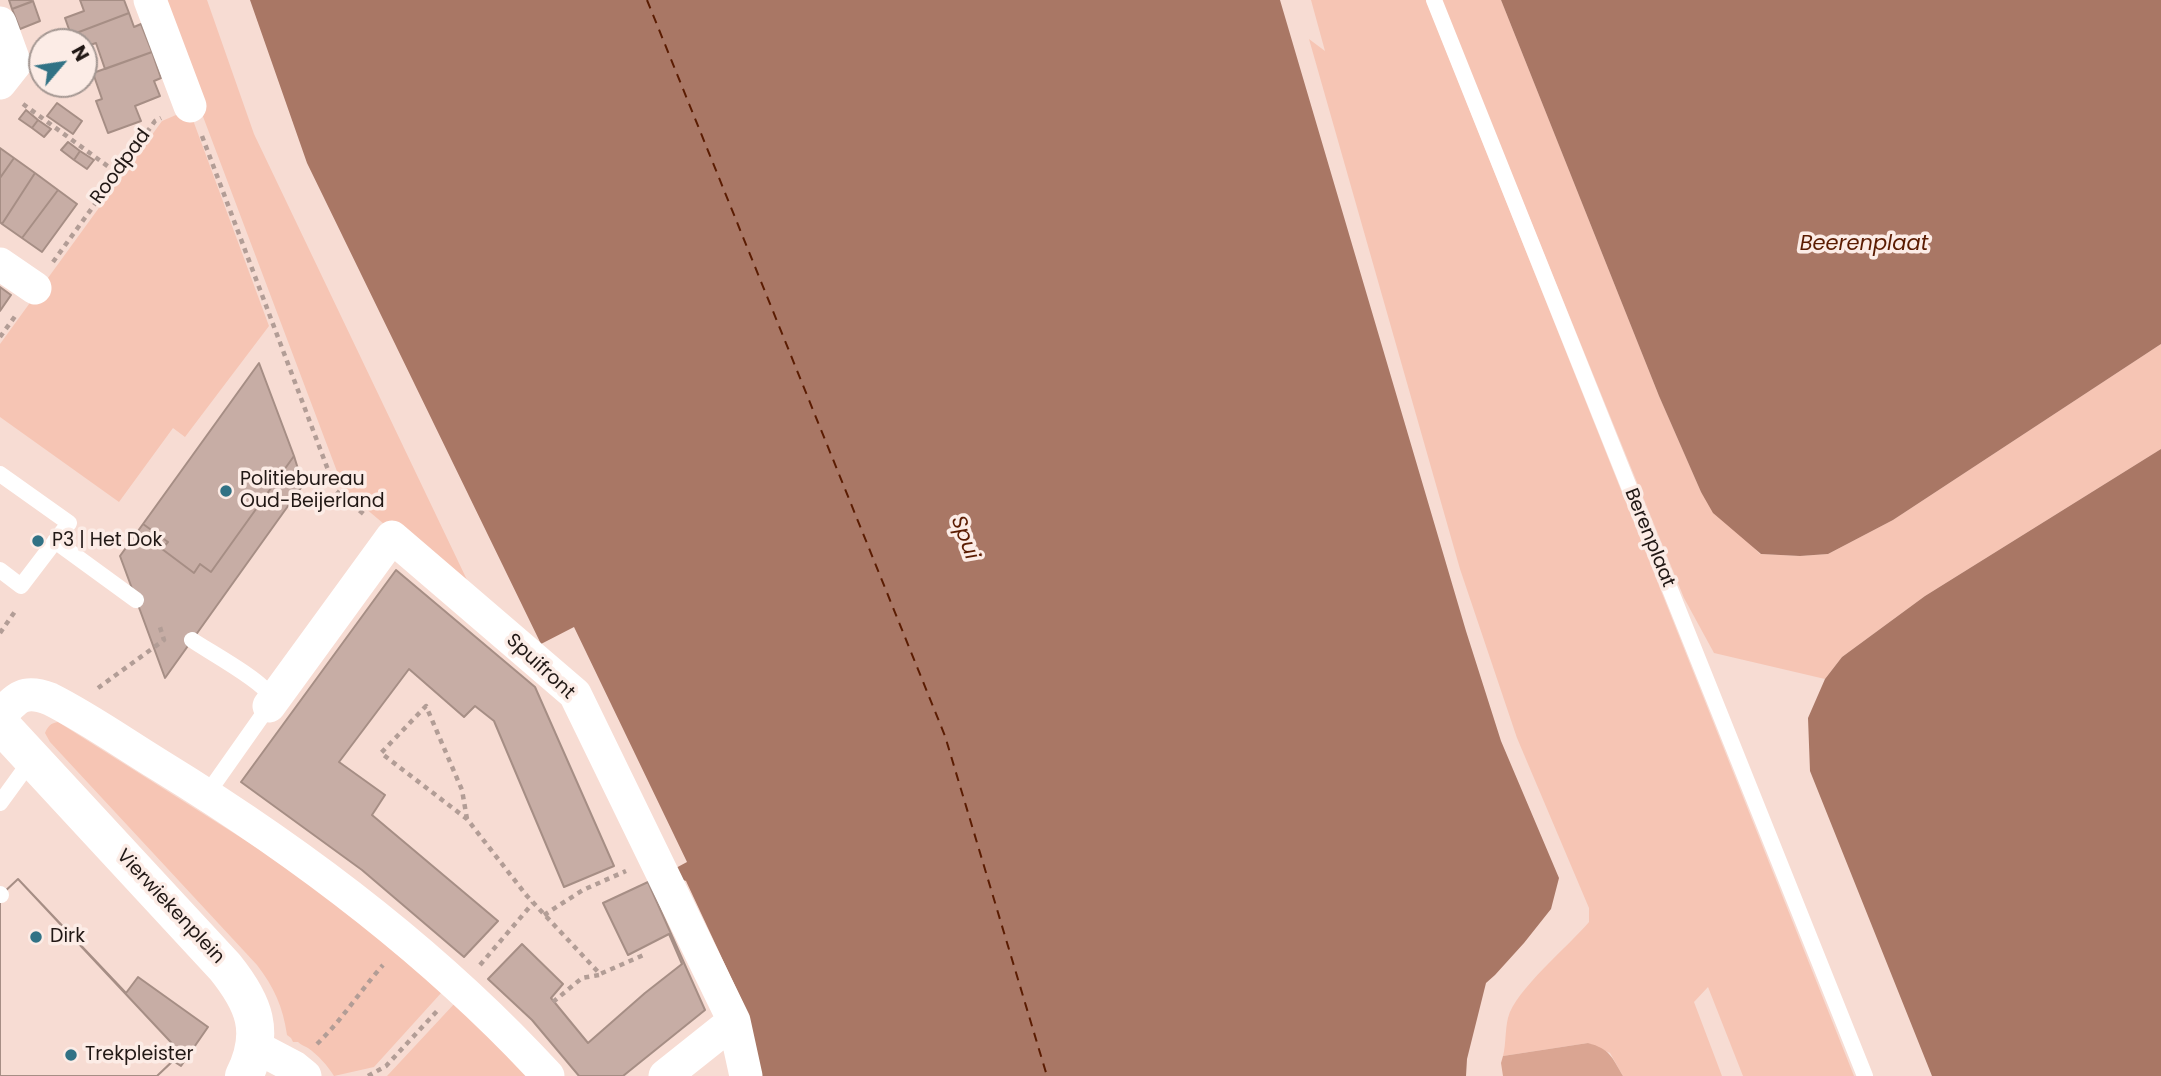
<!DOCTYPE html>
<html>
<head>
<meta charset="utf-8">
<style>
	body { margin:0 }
	#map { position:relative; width:2161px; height:1076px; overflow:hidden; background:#f7dcd3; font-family:Poppins,sans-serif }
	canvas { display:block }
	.north { position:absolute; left:28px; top:28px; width:70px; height:70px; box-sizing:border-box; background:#fcece6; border:2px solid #a49792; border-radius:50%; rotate:61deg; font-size:19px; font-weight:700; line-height:28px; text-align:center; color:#211815 }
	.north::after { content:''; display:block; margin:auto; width:24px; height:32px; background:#317285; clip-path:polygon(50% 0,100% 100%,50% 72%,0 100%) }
</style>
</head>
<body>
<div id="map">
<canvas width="2161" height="1076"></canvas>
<div class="north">N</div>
</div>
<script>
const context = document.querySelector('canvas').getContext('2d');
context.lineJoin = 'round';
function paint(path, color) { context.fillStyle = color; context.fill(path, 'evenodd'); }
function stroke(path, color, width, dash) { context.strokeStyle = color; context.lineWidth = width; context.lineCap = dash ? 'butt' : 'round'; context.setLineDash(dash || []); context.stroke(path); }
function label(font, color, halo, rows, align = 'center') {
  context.font = font + ' Poppins,sans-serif'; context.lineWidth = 7; context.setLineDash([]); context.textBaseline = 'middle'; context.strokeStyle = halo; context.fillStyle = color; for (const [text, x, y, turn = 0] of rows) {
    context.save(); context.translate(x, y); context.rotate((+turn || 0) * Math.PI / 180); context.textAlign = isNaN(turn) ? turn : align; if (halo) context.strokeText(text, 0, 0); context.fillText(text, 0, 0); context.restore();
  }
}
paint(new Path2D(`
	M159 0H207L254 134 479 605 344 490Z
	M1311 0H1426L1854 1076H1743L1708 987 1694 1002 1722 1076H1623L1610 1053 1588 1043 1503 1056C1506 1044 1505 1030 1508 1018 1515 990 1569 946 1589 922V908L1517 738 1460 569 1309 39 1325 51Z
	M1441 0H1501L1659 396 1701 492 1760 554 1800 556 1828 554 1893 520 2161 344V449L1925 596 1842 657 1825 679 1714 653 1684 598Z
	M183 112H190L269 326 185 437 173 428 119 502 0 417V344L162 121Z
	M58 722 259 849 332 900 442 992 374 1067 334 1076C328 1066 318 1055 308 1048 305 1046 301 1045 298 1042H293L291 1038 287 1035C283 1007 274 987 257 965L50 742 45 733C48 726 51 723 58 722Z
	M455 1003 528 1076H387Z`), '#f6c5b4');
paint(new Path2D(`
	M1588 1043C1610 1049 1612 1057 1623 1076H1503L1501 1063 1503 1056Z`), '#daa592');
paint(new Path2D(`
	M250 0H1280L1466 631 1501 741 1559 878 1551 909 1524 943 1495 975 1486 983 1467 1059 1466 1076H759L742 1001 686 881 678 878 674 869 687 862 574 627 541 644 307 163Z
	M1501 0H2161V344L1893 520 1828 554 1800 556 1761 554 1713 513 1701 492 1659 396Z
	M2161 449V1076H1932L1810 771 1808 718 1825 679 1842 657 1925 596Z`), '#a97765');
stroke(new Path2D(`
	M647 0 945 736 1047 1076`), '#5b1c02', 2, [9, 7]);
const building = new Path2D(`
	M9 0H31V2L12 9Z
	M80 0H124L129 13 71 35 65 18 84 11Z
	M33 1 40 21 20 29 12 9Z
	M129 13 134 27 141 24 152 52 105 69 96 43 84 47V42H73L71 35Z
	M152 52 161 78 154 81 160 96 135 106 141 121 108 133 96 101 102 99 93 73Z
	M40 58 42 59V79L31 71Z
	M57 103 82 121 73 134 47 116Z
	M26 110 38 120 32 128 19 119Z
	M38 120 51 129 44 137 32 128Z
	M68 142 80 151 74 160 61 150Z
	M0 148 14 158 0 178Z
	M80 151 94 160 87 169 74 160Z
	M14 158 35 173 2 224 0 222V178Z
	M35 173 58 190 22 238 2 224Z
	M58 190 77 204 42 252 22 238Z
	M0 287 11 295 0 311Z
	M259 363 294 456 211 572 200 564 194 573 162 549 168 542 143 524Z
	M294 456 303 485 165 678 120 556 143 524 168 542 162 549 194 573 200 564 211 572Z
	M396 570 535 687 614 866 564 887 494 721 475 706 464 717 409 669 339 762 385 795 372 815 498 921 464 957 362 870 241 782Z
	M18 879 126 993 138 977 208 1027 181 1066 173 1061 157 1076H0V896Z
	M18 879 181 1053 157 1076H0V896Z
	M648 882 705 1010 623 1076H579L532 1020 488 979 522 944 563 984 551 998 588 1043 645 993 682 964 669 934 628 955 603 903Z`);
paint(building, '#c7ada5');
stroke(building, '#a68e85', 2);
stroke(new Path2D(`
	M23 104 117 173
	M202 136 336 491 366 516
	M53 262 155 121 161 118
	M0 337 16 315
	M0 633 16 610
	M98 688 164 640 159 624
	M467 819 462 790 426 706 381 753 467 819 527 896 600 974 646 954
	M544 915 583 890 626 871
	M480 965 533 903
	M553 1002 582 978 599 975
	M317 1044C342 1020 360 991 383 965
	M368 1076 386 1066 438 1010`), '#b29d96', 4.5, [5, 5]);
stroke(new Path2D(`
	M1434 0 1865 1076
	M0 474 69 523 21 586 0 570
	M55 541 136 600
	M192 640C208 651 263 681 269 695 271 700 270 701 269 706L207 794
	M0 803 32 759
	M0 894 1 895`), '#fff', 16);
stroke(new Path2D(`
	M150 0 190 106
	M0 23 15 64 0 83
	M0 264 35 288
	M269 706 392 537 575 694 734 1021 746 1076
	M0 716C17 697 24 689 50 699 88 718 123 743 159 765 301 852 435 953 548 1076
	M256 1047 294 1067 305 1076
	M665 1076 734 1021`), '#fff', 33);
stroke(new Path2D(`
	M0 724 225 967C254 1003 266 1032 244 1076`), '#fff', 38);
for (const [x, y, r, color] of [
	[226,491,7,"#317285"],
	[38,541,7,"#317285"],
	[36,937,7,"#317285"],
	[71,1055,7,"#317285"]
]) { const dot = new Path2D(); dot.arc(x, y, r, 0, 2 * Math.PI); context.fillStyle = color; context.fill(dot); stroke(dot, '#fcece6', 2.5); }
label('19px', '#211815', '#fcece6', [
	["Roodpad",121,167,-54],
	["Berenplaat",1649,538,68],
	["Spuifront",540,667,43],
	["Vierwiekenplein",170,907,47]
]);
label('19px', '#211815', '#fcece6', [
	["Politiebureau",240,480],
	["Oud-Beijerland",240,502],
	["P3 | Het Dok",52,541],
	["Dirk",50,937],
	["Trekpleister",85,1055]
], 'left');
label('italic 21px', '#5b1c02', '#fcece6', [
	["Beerenplaat",1864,245],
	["Spui",964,538,70]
]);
</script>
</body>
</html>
